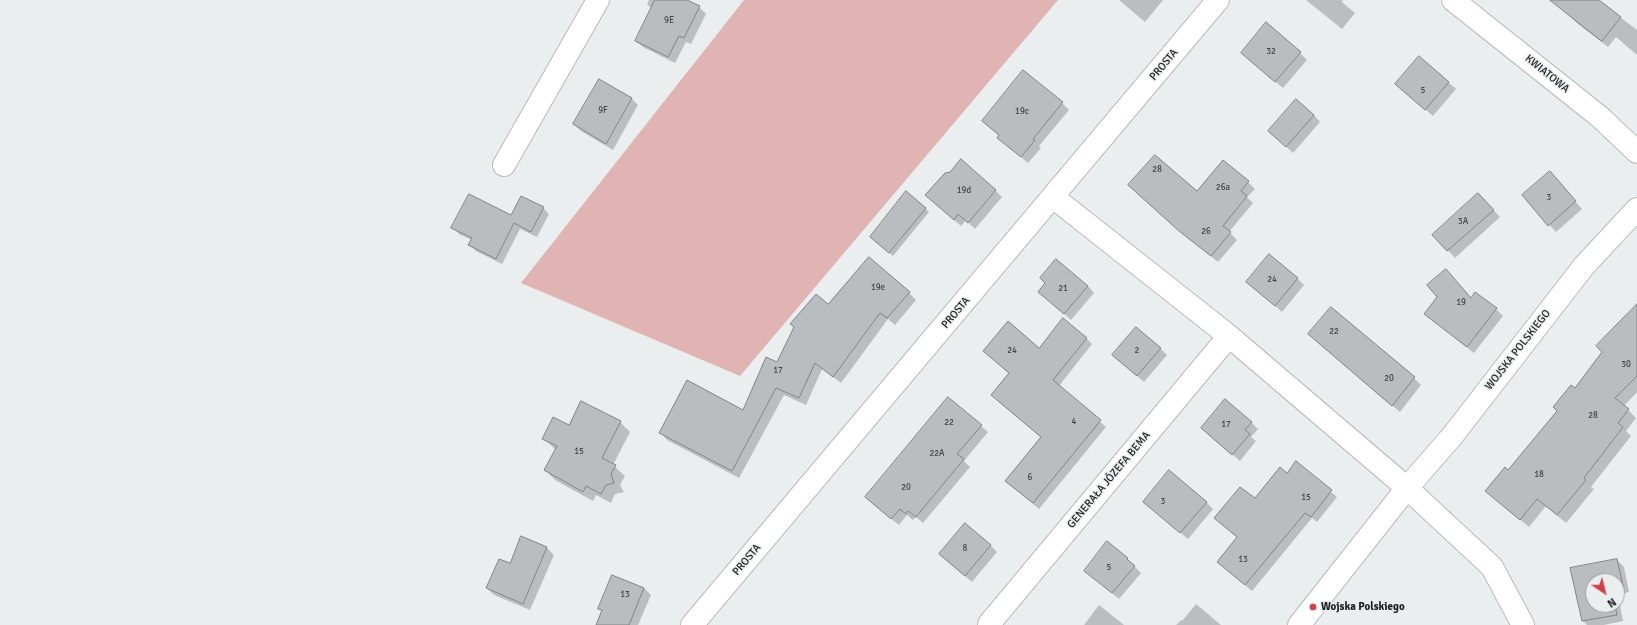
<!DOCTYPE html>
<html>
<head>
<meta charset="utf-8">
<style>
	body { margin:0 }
	#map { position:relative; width:1637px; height:625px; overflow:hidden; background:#eaeeef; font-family:Signika,sans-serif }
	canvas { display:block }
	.north { position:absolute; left:1585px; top:573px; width:40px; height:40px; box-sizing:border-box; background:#eaeeef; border:1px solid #989a9b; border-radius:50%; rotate:145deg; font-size:11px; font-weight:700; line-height:16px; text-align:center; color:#1c1d1e }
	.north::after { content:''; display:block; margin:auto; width:14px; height:18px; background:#cf3f4c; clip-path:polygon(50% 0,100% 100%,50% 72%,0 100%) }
</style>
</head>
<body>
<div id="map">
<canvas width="1637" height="625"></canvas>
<div class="north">N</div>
</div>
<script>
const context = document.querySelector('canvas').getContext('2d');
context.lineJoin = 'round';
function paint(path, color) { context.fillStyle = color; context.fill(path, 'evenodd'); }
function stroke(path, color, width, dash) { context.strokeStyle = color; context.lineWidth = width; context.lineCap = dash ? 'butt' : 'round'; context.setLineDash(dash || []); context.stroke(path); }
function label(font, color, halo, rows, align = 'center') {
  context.font = font + ' Signika,sans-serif'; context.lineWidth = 3; context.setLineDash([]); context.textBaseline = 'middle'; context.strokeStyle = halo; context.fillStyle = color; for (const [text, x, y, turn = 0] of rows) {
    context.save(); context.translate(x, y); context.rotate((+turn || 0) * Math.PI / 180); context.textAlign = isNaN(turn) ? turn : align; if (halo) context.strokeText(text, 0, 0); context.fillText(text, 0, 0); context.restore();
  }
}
paint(new Path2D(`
	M744 0H1058L740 376 521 283Z`), '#e0b4b3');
paint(new Path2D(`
	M649 0H685L699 7 706 14 691 44 686 42 675 63 643 47 636 41 652 9 647 4Z
	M1119 0H1163L1145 22Z
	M1306 0H1343L1342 2 1355 13 1342 29Z
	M1563 0H1598L1637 30V55L1616 37 1608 47 1578 24 1562 9Z
	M1300 53 1307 60 1283 88 1249 59Z
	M1419 57 1456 89 1433 116 1403 90Z
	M632 99 638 105 613 150 581 131 574 124Z
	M1062 103 1069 110 1039 146 1041 148 1028 163 1005 144 998 138 999 136 983 121Z
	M1314 115 1320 122 1293 153 1276 137Z
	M1556 179 1582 209 1556 232 1523 196Z
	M1248 182 1255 189 1247 197 1253 203 1229 232 1237 240 1218 262 1187 237 1197 193Z
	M995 190 1002 197 975 229 966 220 961 226 933 202Z
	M907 193 929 212 893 256 874 240Z
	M1485 201 1500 217 1455 258 1434 235Z
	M543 208 549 214 537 237 520 229 502 264 476 251 470 245 472 240 459 234 453 228 511 217Z
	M1446 270 1471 299 1496 309 1503 316 1474 353 1432 320Z
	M1297 278 1304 285 1282 312 1247 282Z
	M1088 286 1094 293 1071 320 1046 298Z
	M909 293 916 300 895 325 888 319 841 383 822 369 806 405 784 395 739 478 667 440 660 432 743 412 778 363 829 306Z
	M1637 305V392L1624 406 1636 418 1626 431 1631 436 1591 487 1594 489 1566 523 1546 506 1529 527 1495 499 1508 471 1558 411Z
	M1086 338 1092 344 1059 386 1106 427 1039 509 1006 481 1042 438 998 401 1010 374 984 351 1039 349Z
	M1316 341 1414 378 1421 385 1400 412Z
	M1160 348 1167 355 1144 382 1121 362Z
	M620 422 630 432 613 465 625 476 620 485 624 492 615 494 611 503 596 495 593 501 555 480 545 470 556 450 543 438 569 426Z
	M1251 422 1258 429 1251 437 1256 441 1240 461 1202 428Z
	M981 426 988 432 964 461 970 467 923 523 916 517 913 520 907 515 899 525 873 504Z
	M1296 463 1337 497 1317 522 1312 518 1252 591 1218 562 1238 538 1215 518 1255 500 1287 474Z
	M1144 502H1206L1213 509 1188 539Z
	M522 538 547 548 554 555 530 610 494 595 487 588 510 564Z
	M990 545 997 552 972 582 947 561Z
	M1127 559 1141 573 1119 599 1085 571Z
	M1617 560 1624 567 1629 592 1618 595 1623 621 1604 625H1587L1583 621 1571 569ZM1593 581H1617V605H1593Z
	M644 588 651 595 638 625H597L603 612 599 608Z
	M1196 604 1221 625H1176L1181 620 1182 621Z
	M1099 605 1124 625H1084Z`), '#0003');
const building = new Path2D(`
	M655 0H687L700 6 684 38 679 36 668 57 635 41Z
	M1550 0H1599L1621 17 1602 41Z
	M1266 22 1301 52 1275 82 1241 53Z
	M1419 56 1449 82 1425 110 1395 84Z
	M1023 70 1063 102 1033 139 1035 140 1021 157 997 138 999 135 982 121Z
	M599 79 632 98 606 144 573 124Z
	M1296 99 1314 115 1286 147 1268 131Z
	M1155 155 1197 191 1223 160 1249 181 1241 191 1247 196 1223 226 1231 232 1211 256 1179 231 1128 185Z
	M961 159 996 190 968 223 958 214 954 220 925 195 945 173 950 172Z
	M1550 171 1576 201 1548 226 1522 195Z
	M906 191 926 208 889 253 870 237Z
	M1478 193 1494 210 1447 251 1432 235Z
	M469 194 511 215 521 196 544 207 531 232 514 223 496 259 468 245 472 238 451 228Z
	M1269 254 1298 278 1275 306 1246 282Z
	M869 257 910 292 887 318 880 313 833 377 815 363 799 398 776 388 732 471 659 433 687 380 743 410 766 357 777 362 794 327 790 324 816 294 828 304Z
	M1056 259 1088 286 1064 314 1038 292 1045 283 1040 278Z
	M1446 269 1471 298 1475 292 1497 308 1467 347 1424 314 1437 297 1427 285Z
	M1637 304V376L1615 398 1629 409 1618 423 1623 427 1584 478 1586 480 1557 515 1537 499 1520 520 1485 491 1505 467 1508 470 1557 411 1553 407 1571 385 1575 388 1602 352 1596 346Z
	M1331 307 1415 377 1392 406 1308 334Z
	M1063 318 1087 338 1053 380 1101 420 1033 503 1005 481 1041 437 991 395 1009 373 983 351 1008 321 1039 348Z
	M1136 327 1161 348 1137 376 1112 355Z
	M948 397 982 425 957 454 964 459 916 517 908 511 906 514 900 509 891 519 865 497Z
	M1225 399 1252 422 1245 430 1250 434 1232 455 1201 428Z
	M581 401 621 421 602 458 616 465 611 474 614 483 606 485 601 494 586 486 583 492 544 470 557 446 542 439 553 417 569 425Z
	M1296 461 1332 490 1311 517 1305 513 1245 585 1217 562 1237 537 1214 518 1240 487 1255 498 1280 467 1287 473Z
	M1169 470 1207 502 1180 533 1143 502Z
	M965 523 991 545 965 576 939 554Z
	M521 536 547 547 523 604 486 588 499 559 510 563Z
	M1107 541 1128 558 1127 559 1135 566 1112 593 1084 571Z
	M1617 559 1623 586 1617 587V581H1593V605H1615L1617 615 1582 621 1570 568Z
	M612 575 644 588 629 625H596L602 610 598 609Z`);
paint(building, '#babdbf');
stroke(building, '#818486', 1);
const minor = new Path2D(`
	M1453 0 1600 117 1637 152
	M504 165 598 0
	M1053 197 1229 336 1407 488 1492 567 1523 625
	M989 624 1229 336
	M692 625 1218 0
	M1299 625 1407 488 1453 435 1584 266 1637 209`);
stroke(minor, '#b8bbbd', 24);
stroke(minor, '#fff', 22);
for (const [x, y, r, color] of [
	[1313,607,4,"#cf3f4c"]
]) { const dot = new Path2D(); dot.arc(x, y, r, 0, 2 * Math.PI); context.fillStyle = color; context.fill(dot); stroke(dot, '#eaeeef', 1.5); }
label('9px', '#444546', null, [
	["9E",669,21],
	["32",1271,52],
	["5",1423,91],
	["9F",603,111],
	["19c",1022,112],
	["28",1157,170],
	["26a",1223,188],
	["19d",964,191],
	["3",1549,198],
	["3A",1463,222],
	["26",1206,232],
	["24",1272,280],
	["19e",878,288],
	["21",1063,289],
	["19",1461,303],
	["22",1334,332],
	["24",1012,351],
	["2",1137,351],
	["30",1626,365],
	["17",778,371],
	["20",1389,379],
	["28",1593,416],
	["4",1074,422],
	["22",949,423],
	["17",1226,425],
	["15",579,452],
	["22A",937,454],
	["18",1539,475],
	["6",1030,478],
	["20",906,488],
	["15",1306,498],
	["3",1163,502],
	["8",965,549],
	["13",1243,560],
	["5",1109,568],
	["13",625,595]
]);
label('11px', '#1c1d1e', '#eaeeef', [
	["PROSTA",1164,65,-50],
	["KWIATOWA",1547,74,39],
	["PROSTA",956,313,-50],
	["WOJSKA POLSKIEGO",1518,350,-52],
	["GENERAŁA JÓZEFA BEMA",1109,480,-50],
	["PROSTA",747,560,-50]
]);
label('bold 11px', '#1c1d1e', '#eaeeef', [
	["Wojska Polskiego",1321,607]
], 'left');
</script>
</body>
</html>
